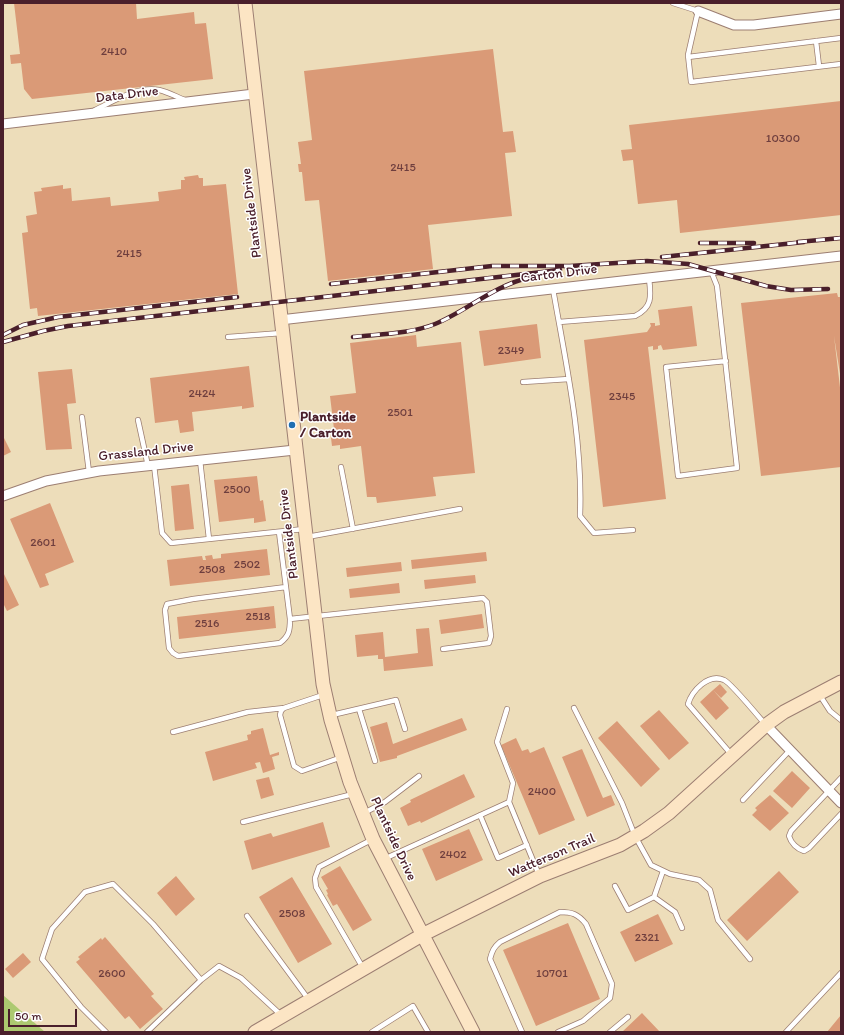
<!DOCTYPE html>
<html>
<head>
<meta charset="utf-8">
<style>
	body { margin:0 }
	#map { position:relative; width:844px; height:1035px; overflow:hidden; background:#edddba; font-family:Itim,sans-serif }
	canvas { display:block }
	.frame { position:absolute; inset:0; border:4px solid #4a1f2b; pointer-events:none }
	.scale { position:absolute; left:8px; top:1009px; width:69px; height:18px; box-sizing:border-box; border:2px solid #4a1f2b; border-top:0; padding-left:5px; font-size:12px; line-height:14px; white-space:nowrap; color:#4a1f2b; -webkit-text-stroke:3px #fff; paint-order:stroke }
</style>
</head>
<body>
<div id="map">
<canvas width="844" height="1035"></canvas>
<div class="frame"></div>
<div class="scale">50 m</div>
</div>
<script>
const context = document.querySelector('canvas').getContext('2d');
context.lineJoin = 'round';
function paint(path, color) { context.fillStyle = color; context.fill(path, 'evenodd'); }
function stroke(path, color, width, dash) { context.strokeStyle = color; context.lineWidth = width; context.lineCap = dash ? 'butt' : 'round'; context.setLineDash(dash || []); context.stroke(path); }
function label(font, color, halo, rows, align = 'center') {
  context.font = font + ' Itim,sans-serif'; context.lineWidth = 3; context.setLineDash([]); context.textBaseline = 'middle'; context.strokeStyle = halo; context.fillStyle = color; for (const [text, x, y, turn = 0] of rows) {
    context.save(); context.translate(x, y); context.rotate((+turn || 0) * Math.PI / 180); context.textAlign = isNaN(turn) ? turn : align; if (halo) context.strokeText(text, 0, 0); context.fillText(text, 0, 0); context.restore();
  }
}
paint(new Path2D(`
	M3 995 45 1032H3Z`), '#acc970');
paint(new Path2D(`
	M14 3H136L137 19 194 12 195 24 206 23 213 79 32 99 24 89 21 63 11 64 10 55 20 54Z
	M493 49 503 132 513 131 516 152 505 153 512 216 428 225 433 269 328 281 319 200 305 201 302 172H299L298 164H301L298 142 312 140 304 71Z
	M841 101V215L680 233 677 200 638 204 633 160 623 161 621 150 632 149 629 125Z
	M198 175 199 178H203V186L226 184 238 294 38 316 37 308 30 309 22 233 28 232 26 216 37 214 34 192 42 191 41 188 63 185V189L71 188 72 201 110 197 111 206 159 201 158 192 181 189V180H185L184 177Z
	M837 293 838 297H841V380L834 336 841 396V467L761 476 741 303Z
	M692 306 697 346 663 350 661 345 658 346V349L653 350V346L648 347 666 499 603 507 584 340 647 332 651 326 650 323H655V326L660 325 658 310Z
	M537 324 541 358 484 366 479 331Z
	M416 335 417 347 461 342 475 473 433 477 436 496 377 503 376 497H367L361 446 340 449V445L332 446 330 430 334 429 330 396 356 393 350 343Z
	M249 366 254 407 242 409V406L192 412 194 431 180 433 178 420 155 423 150 378Z
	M72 369 76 403 67 404 72 449 46 450 38 372Z
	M3 436 11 452 3 456Z
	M257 476 260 501 263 500 266 521 254 523V518L219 522 214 480Z
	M189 484 194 529 175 531 171 486Z
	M50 503 74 562 45 574 49 585 40 588 10 519Z
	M267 549 270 575 170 586 167 560 202 556 203 560H206L205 556 212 555 213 559 221 558V554Z
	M486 552 487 561 412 569 411 560Z
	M401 562 402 571 347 577 346 568Z
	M3 572 19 605 7 611 3 603Z
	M475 575 476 583 425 589 424 580Z
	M399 583 400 593 350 598 349 589Z
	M274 606 276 628 179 639 177 617Z
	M482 614 484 628 441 634 439 620Z
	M429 628 433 666 384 671 383 659H378V655L357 657 355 635 383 632 385 657 418 653 416 629Z
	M720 684 727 692 721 698 713 690Z
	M713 690 729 708 716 720 700 702Z
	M659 710 689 743 669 760 640 726Z
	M462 718 467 730 397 756V758L380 762 370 727 387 722 393 744Z
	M617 721 660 769 641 787 598 738Z
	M263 728 270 755 279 752V755L272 757 275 769 263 773 260 762 255 763 257 768 213 781 205 752 248 740 247 735 251 734V731Z
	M516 738 522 751 528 749 530 753 544 747 575 820 539 835 501 745Z
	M582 749 603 798 611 795 615 805 587 817 562 757Z
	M792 771 810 788 792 808 773 791Z
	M464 774 475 797 421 823 420 821 408 826 400 808 411 802 410 800Z
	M269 777 274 795 261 799 256 780Z
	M770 795 789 813 770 831 752 815 757 810 755 808Z
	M323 822 330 847 252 870 244 841 271 833 273 837Z
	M469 829 483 860 436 881 422 849Z
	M340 866 372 920 353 931 337 904 333 906 327 895 328 894 326 890 328 889 321 877Z
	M779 871 799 892 747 941 727 920Z
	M176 876 195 899 176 916 157 893Z
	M292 877 332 944 298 963 259 897Z
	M658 914 673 944 635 962 620 932Z
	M568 923 600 999 536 1026 503 950Z
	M105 937 154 994 151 996 163 1009 140 1029 129 1016 125 1019 76 962 80 959 78 957 101 938 102 940Z
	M23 953 31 962 13 978 5 969Z
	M642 1013 660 1032H622Z
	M841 1015V1032H827Z`), '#da9a77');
const lane = new Path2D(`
	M673 3 698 11 688 55 691 82 841 64
	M816 41 819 66
	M688 57 841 38
	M95 110C114 101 137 86 159 90 168 92 177 97 185 100
	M711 271 717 286 737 468 678 476 666 367 726 361
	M553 289C566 364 583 440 580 516L594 533 633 530
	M559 322 635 316C653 307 651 296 649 278
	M228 337 282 333
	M523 382 569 379
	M82 417 89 472
	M138 420 148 466
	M200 460 209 539
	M154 465 162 533 171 543 304 529
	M341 467 353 529
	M279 532 290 619
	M307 537 460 509
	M286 587 193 599 167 604 165 610 169 648 173 653 178 656 280 643C289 636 290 631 290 619L483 598 487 602 491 636 489 643 443 649
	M819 694 830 711 841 720
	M323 695 284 708 281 711 280 715 294 766 302 771 342 757
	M574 708 622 803 635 836 651 865 670 874 699 880 710 890 718 920 750 959
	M359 709 375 761
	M507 709 497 742 513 783 509 802
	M332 715 396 700 405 729
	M173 732 248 712 284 708
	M731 754 688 704C692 691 708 673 724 680 730 682 758 716 765 724
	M841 778 791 831 789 836C791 843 797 849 804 851L809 848 841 814
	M743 800 790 750
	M364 813 385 802 419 776
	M480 815 498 858 527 845
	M243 822 353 794
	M384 859 509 802 539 875
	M615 886 628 910 654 897 663 871
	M654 897 675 912 682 928
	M247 916 309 1000
	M363 968 316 887 315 878 319 867 371 840
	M106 1032 81 1007 42 959 52 929 85 892 113 884 153 924 201 980
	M147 1032 201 980 219 966 241 978 281 1015
	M372 1032 413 1006 428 1032
	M522 1032 490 959C492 951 494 947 500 942L560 912C572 912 578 914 586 924L612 984 610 998 583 1021 558 1032
	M610 1032 628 1017
	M786 1032 841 973`);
const street = new Path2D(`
	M698 11 734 25H754L841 14
	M3 124 254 94
	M280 320 841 256
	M3 496 46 481 99 471 295 450
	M766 725 841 803`);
const secondary = new Path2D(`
	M245 3 323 684 331 720 350 782 373 839 473 1032
	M255 1032 422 935 540 876 620 845 644 831 669 813 766 725 784 712 841 682`);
stroke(lane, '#9c7e72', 6);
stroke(street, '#9c7e72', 11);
stroke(secondary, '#9c7e72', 15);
stroke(lane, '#fff', 4.5);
stroke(street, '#fff', 9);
stroke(secondary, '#fce5c4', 13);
const rail = new Path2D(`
	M798 242 841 238
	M700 243H754
	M662 257 804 242
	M331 284 492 266H570L647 261 688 264 766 286 791 290 828 289
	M3 335 23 325 58 317 237 297
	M353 337C379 334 410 334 435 324 467 311 493 286 528 278
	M3 342 43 331 68 326 560 270`);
stroke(rail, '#4a1f2b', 4.5);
stroke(rail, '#fff', 3, [9]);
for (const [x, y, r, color] of [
	[292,425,4,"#1f6fb2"]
]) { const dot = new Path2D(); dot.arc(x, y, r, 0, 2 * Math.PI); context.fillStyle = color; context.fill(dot); stroke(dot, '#fff', 1.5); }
label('12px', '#6e3e3e', null, [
	["2410",114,52],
	["10300",783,139],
	["2415",403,168],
	["2415",129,254],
	["2349",511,351],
	["2424",202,394],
	["2345",622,397],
	["2501",400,413],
	["2500",237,490],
	["2601",43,543],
	["2502",247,565],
	["2508",212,570],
	["2518",258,617],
	["2516",207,624],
	["2400",542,792],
	["2402",453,855],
	["2508",292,914],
	["2321",647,938],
	["2600",112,974],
	["10701",552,974]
]);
label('14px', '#4a1f2b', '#fff', [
	["Data Drive",127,95,-7],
	["Plantside Drive",252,213,-97],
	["Carton Drive",559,274,-7],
	["Grassland Drive",146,452,-6],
	["Plantside Drive",289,534,-97],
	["Plantside Drive",393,839,65],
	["Watterson Trail",552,856,-23]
]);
label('bold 14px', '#4a1f2b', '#fff', [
	["Plantside",300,417],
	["/ Carton",300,433]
], 'left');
</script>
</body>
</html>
